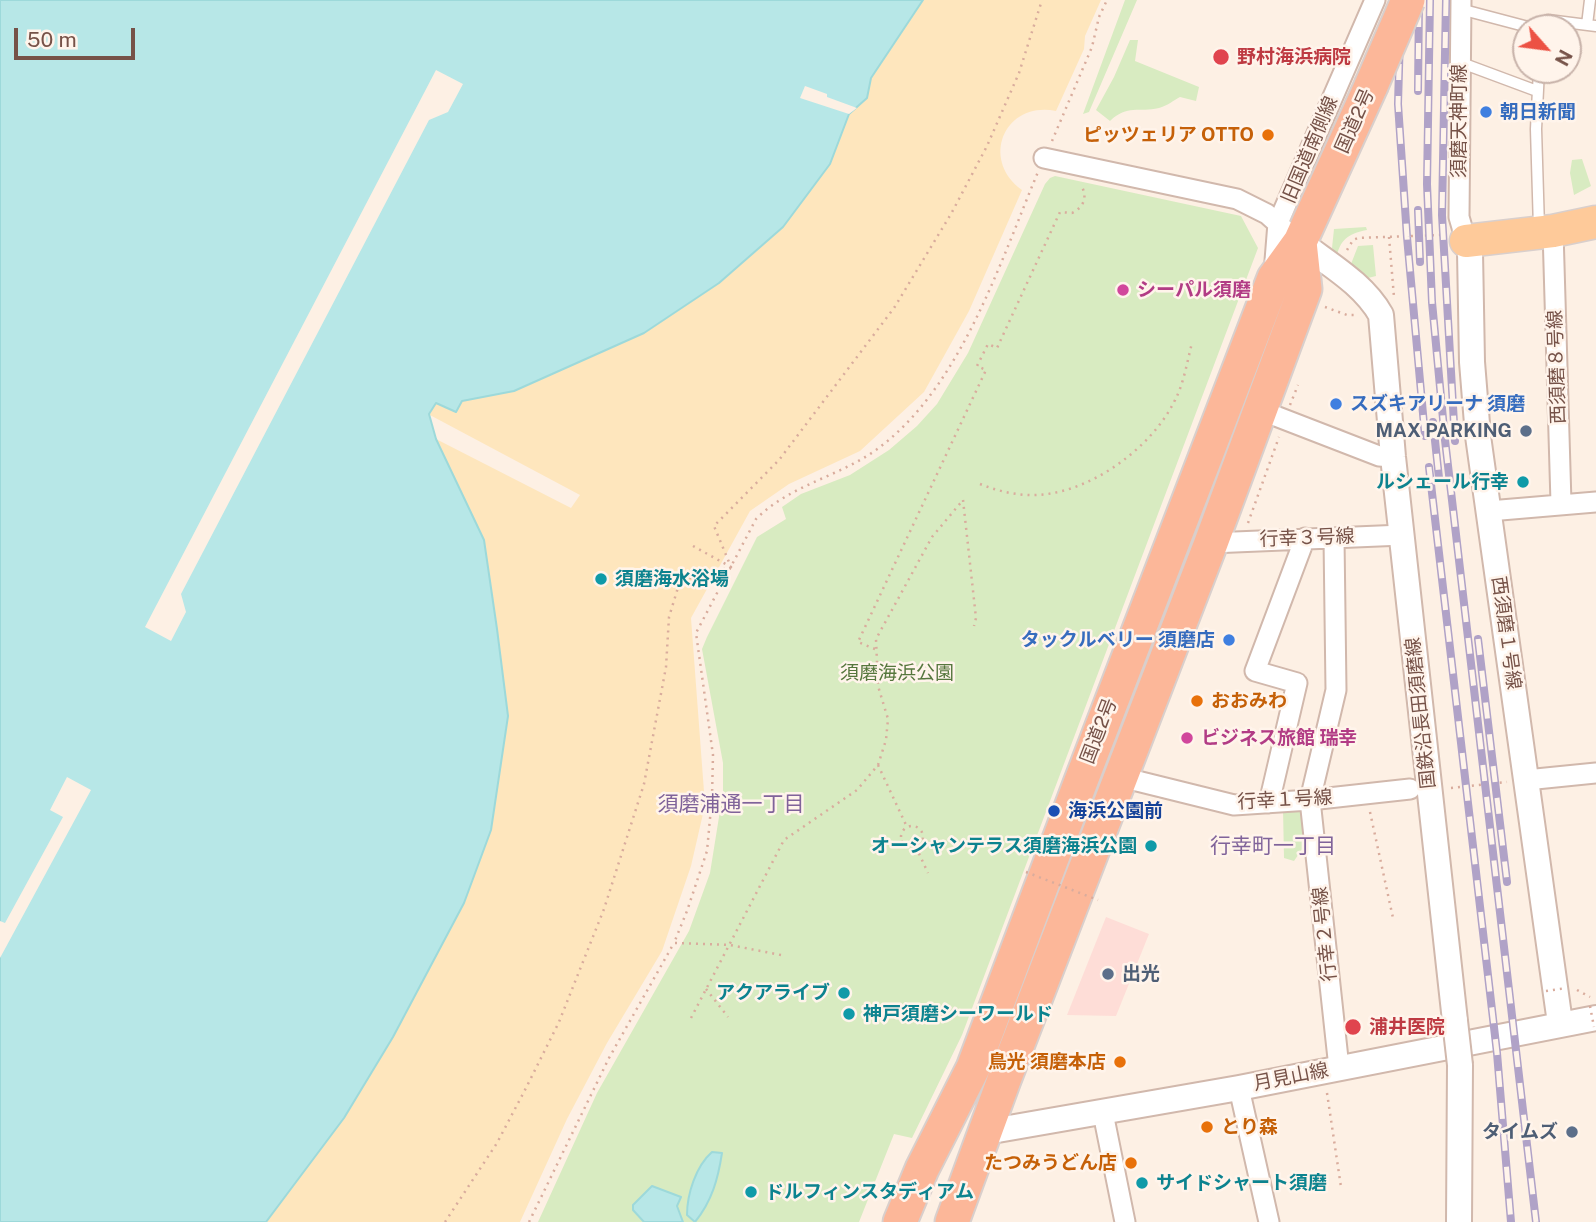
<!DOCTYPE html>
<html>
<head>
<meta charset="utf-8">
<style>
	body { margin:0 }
	#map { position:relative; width:1596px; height:1222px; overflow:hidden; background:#fdf0e4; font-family:"Public Sans",sans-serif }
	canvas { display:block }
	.north { position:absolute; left:1512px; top:14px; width:70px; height:70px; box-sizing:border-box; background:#fff4eb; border:2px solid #c8b3aa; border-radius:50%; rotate:118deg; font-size:19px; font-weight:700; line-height:28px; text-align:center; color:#765248 }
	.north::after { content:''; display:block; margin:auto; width:24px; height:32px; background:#ec5244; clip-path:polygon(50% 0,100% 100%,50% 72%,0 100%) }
	.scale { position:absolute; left:14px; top:28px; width:121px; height:32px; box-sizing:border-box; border:4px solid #765248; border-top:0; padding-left:9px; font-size:21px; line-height:24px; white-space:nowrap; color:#765248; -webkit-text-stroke:5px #fff4eb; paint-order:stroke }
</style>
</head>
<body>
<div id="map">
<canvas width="1596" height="1222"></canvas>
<div class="north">N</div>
<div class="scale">50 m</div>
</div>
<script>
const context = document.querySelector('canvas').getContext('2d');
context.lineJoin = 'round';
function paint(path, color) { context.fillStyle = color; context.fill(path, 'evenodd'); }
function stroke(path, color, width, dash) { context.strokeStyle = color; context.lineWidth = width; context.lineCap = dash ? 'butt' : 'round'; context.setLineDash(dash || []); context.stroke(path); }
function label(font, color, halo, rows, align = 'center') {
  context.font = font + ' "Public Sans","Noto Sans JP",sans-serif'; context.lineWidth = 5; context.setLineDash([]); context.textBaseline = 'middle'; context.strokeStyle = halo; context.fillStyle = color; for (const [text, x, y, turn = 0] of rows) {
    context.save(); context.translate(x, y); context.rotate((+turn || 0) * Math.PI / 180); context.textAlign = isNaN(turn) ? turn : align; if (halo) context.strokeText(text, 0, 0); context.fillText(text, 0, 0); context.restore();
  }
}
paint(new Path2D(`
	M1106 917 1149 934 1116 1016 1067 1015Z`), '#feddd7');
paint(new Path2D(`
	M1125 0H1137L1089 112 1083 114Z
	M1130 40H1138L1135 61 1199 87 1196 101 1180 97C1174 100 1167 106 1159 108 1138 113 1128 104 1110 121L1096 110 1114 77Z
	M1582 159 1591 186 1574 195 1570 173 1572 160Z
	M1055 176 1241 216 1258 248 962 1035 912 1138 894 1134 859 1222H538L597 1093 689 931 710 873 723 792V763L702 649 707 637 757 537 786 519 782 507 801 494 850 475 889 450 917 426 937 404 968 353 1045 184 1050 178Z
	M1366 227 1367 230C1351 233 1341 238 1337 255L1332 248 1334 229Z
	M1373 245 1376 276 1368 278 1351 264 1358 246Z
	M1297 808 1307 817 1309 839 1294 861 1284 858 1283 809Z`), '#d8ebc1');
paint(new Path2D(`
	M923 0H1101L1085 36 1084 49 1056 111C1004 101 980 160 1022 190L969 311 924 392 860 451 789 484 750 511 691 618 705 805 691 866 662 951 607 1043 567 1119 520 1222H266L344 1118 484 540 436 439 571 508 580 495 428 414 436 403 462 401 514 391 568 366 830 164 849 114 867 98 871 78Z`), '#fee6bd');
const water = new Path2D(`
	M0 0H923L871 78 867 98 849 114 830 164 783 227 719 283 644 333 514 391 462 401 456 412 436 403 429 414 436 439 484 540 497 629 508 716 491 830 464 903 393 1037 344 1118 266 1222H0Z
	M712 1152 722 1153C718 1179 712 1201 695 1222L687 1215C687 1194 696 1166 712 1152Z
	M652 1186 681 1197 677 1206 683 1222H644L633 1210V1205Z`);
paint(water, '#b7e7e7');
stroke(water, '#9dd9da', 2);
paint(new Path2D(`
	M436 70 463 84 448 112 429 120 181 594 186 612 171 641 145 627Z
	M805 86 827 94V97L857 108 849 114 800 98Z
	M67 777 91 790 0 958V921L5 923 63 817 50 810Z`), '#fdf0e4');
const service = new Path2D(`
	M1460 9 1532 28
	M1587 25 1590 0
	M1543 28 1548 20 1596 26
	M1459 62 1537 91
	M1539 70 1536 129 1539 228`);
const minor = new Path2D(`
	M1461 0 1459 217 1466 241
	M1044 158 1237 199 1267 214 1285 230
	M1553 231 1561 503
	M1274 273 1278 223 1375 0
	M1260 410 1379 456 1393 457
	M1489 511 1596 502
	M1334 538 1336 690 1310 800 1339 1068
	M1211 543 1403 535
	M1121 777 1234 805 1310 800 1410 789
	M1526 780 1596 773
	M1269 803 1297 683 1255 671 1305 538
	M1239 1088 1269 1222
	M1103 1113 1125 1222`);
const tertiary = new Path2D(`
	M1466 241 1470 252 1472 362 1478 436 1560 1023
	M1300 242C1328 264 1363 283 1381 315L1393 457 1455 1021
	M986 1132 1239 1088 1596 1018
	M1459 1222 1460 1065`);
const primary = new Path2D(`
	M1466 241 1553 231 1596 222`);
const trunk = new Path2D(`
	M900 1222 922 1169 973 1068 1081 781 1274 278 1300 242 1371 86
	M952 1222 1004 1080 1211 543 1305 289 1300 242`);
stroke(service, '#d1b8ac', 13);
stroke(minor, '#d1b8ac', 23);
stroke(tertiary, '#d1b8ac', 28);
stroke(primary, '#d9cfcc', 35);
stroke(trunk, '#d9cfcc', 37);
stroke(new Path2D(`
	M1052 141 1092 47 1099 17 1107 0
	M1389 237 1394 297
	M1347 250 1353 240 1358 238 1442 235
	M1325 307 1347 315H1355
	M1290 405 1298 385
	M980 484C995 490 1010 494 1027 495 1084 498 1151 450 1175 400 1184 383 1187 362 1192 343
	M963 500 976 618 974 626
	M1248 523 1279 437
	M693 546 731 567
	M875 649 858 642 986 370 977 366 988 344 997 348 1060 212 1072 213C1084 207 1088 197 1081 185
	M878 765 907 827
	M1451 788 1507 782
	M1370 812 1393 918
	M901 837a11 11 0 1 1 22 0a11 11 0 1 1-22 0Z
	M916 847 928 873
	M781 955 730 945 674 943 687 911 707 851 712 797 713 755 696 633 756 519C790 485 838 477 876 450 960 389 999 265 1038 172
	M706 989 728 1017
	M1577 990 1590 997
	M691 1018 784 840 857 790 878 765 886 740 888 719 878 686 876 639 932 537 963 500
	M1327 1093 1341 1187
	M445 1222 497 1143 526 1088 559 1022 604 909 644 784 666 667 669 617 680 581 731 567 714 526 779 460 894 308 951 214 987 146 1019 73 1042 0
	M529 1222 609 1058 674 943`), '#d9ac9d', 2.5, [2, 5]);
stroke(service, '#fff', 10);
stroke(minor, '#fff', 19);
stroke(tertiary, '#fff', 24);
stroke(primary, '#feca9a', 32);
stroke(trunk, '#fcb799', 33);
const rail = new Path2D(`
	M1401 0 1398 104 1407 237 1425 436
	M1430 0 1427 184 1432 302 1445 440 1536 1222
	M1446 0 1442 215 1455 441
	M1418 91 1419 0
	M1418 210 1420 262
	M1433 422 1439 478
	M1429 467 1497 1053 1511 1222
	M1478 639 1507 882`);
stroke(rail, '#b0a2c7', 8);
stroke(rail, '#fff4eb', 5, [16]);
const tertiaryBridge = new Path2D(`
	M1455 1021 1460 1065`);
const trunkBridge = new Path2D(`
	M1371 86 1408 0`);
stroke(tertiaryBridge, '#d1b8ac', 28, []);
stroke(trunkBridge, '#d9cfcc', 37, []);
stroke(new Path2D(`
	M1026 872 1098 900
	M1546 991 1566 988
	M1590 1006 1594 1027`), '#d9ac9d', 2.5, [2, 5]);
stroke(tertiaryBridge, '#fff', 24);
stroke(trunkBridge, '#fcb799', 33);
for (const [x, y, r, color] of [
	[1221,57,9,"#e0444e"],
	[1486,112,7,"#3f7fe0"],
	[1268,135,7,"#e8710a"],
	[1123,290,7,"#d1479c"],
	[1336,404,7,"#3f7fe0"],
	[1526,431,7,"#5c6f8a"],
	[1523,482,7,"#0f9aa8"],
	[601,579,7,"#0f9aa8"],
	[1229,640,7,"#3f7fe0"],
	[1197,701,7,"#e8710a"],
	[1187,738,7,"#d1479c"],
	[1054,811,7,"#1a4fb4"],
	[1151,846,7,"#0f9aa8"],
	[1108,974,7,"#5c6f8a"],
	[844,993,7,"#0f9aa8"],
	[849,1014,7,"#0f9aa8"],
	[1353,1027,9,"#e0444e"],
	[1120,1062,7,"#e8710a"],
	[1207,1127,7,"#e8710a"],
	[1572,1132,7,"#5c6f8a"],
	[1131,1163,7,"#e8710a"],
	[1142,1183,7,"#0f9aa8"],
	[751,1192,7,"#0f9aa8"]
]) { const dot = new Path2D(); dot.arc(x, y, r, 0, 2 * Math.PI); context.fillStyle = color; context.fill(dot); stroke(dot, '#fff4eb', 2.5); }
label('bold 19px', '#be3a42', '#fff4eb', [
	["野村海浜病院",1237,57],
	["浦井医院",1369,1027]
], 'left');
label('bold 19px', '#366cbe', '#fff4eb', [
	["朝日新聞",1500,112],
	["スズキアリーナ 須磨",1350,404],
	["タックルベリー 須磨店",1215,640,"right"]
], 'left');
label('19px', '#765248', '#fff4eb', [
	["国道2号",1355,121,-66],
	["須磨天神町線",1459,121,-90],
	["旧国道南側線",1310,150,-67],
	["西須磨８号線",1557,367,-92],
	["行幸３号線",1307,538,-2],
	["西須磨１号線",1506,633,82],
	["国鉄沿長田須磨線",1421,713,-96],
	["国道2号",1099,731,-69],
	["行幸１号線",1285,800,-3],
	["行幸２号線",1325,934,-96],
	["月見山線",1291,1077,-11]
]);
label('bold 19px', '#c56008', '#fff4eb', [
	["ピッツェリア OTTO",1254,135],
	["おおみわ",1211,701,"left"],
	["鳥光 須磨本店",1106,1062],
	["とり森",1221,1127,"left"],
	["たつみうどん店",1117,1163]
], 'right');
label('bold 19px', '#b23c85', '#fff4eb', [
	["シーパル須磨",1137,290],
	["ビジネス旅館 瑞幸",1201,738]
], 'left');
label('bold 19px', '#4e5e75', '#fff4eb', [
	["MAX PARKING",1512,431],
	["出光",1122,974,"left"],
	["タイムズ",1558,1132]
], 'right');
label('bold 19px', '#0d838f', '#fff4eb', [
	["ルシェール行幸",1509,482,"right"],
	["須磨海水浴場",615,579],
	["オーシャンテラス須磨海浜公園",1137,846,"right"],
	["アクアライブ",830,993,"right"],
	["神戸須磨シーワールド",863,1014],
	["サイドシャート須磨",1156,1183],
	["ドルフィンスタディアム",765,1192]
], 'left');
label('19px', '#56773d', '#fff4eb', [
	["須磨海浜公園",897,673]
]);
label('bold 19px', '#164399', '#fff4eb', [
	["海浜公園前",1068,811]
], 'left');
label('21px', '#80639a', '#fff4eb', [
	["須磨浦通一丁目",731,805],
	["行幸町一丁目",1273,847]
]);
</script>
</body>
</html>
